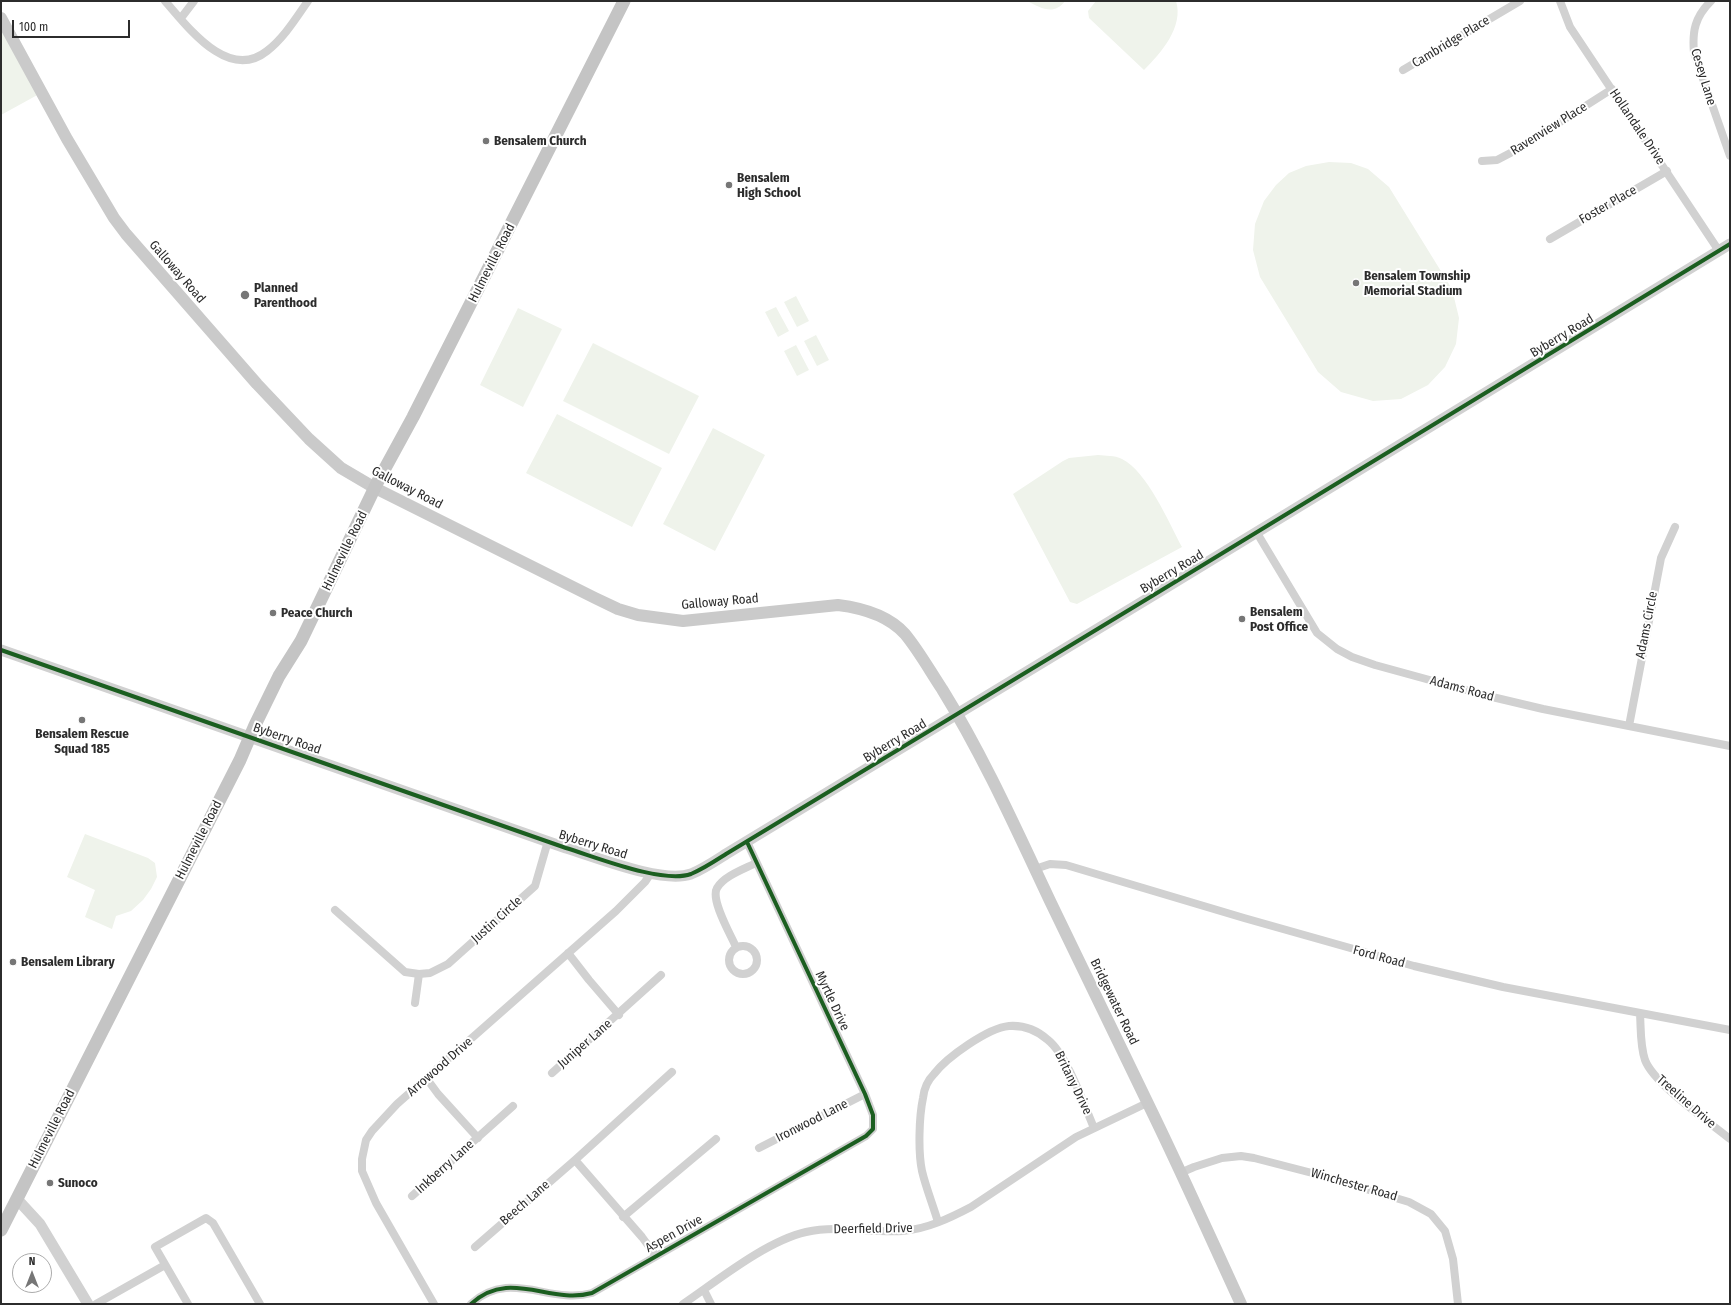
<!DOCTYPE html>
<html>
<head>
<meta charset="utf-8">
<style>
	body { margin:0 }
	#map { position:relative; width:1731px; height:1305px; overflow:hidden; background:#fff; font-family:"Fira Sans Condensed",sans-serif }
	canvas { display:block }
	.frame { position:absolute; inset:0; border:2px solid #2c2c2c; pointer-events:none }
	.north { position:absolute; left:12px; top:1253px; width:40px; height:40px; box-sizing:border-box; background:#fff; border:1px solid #ababab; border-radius:50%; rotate:0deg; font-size:11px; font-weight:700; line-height:16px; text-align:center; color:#2c2c2c }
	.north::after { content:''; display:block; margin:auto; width:14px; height:18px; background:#767676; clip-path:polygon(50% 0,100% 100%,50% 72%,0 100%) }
	.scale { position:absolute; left:12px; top:20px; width:118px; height:18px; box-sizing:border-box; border:2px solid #2c2c2c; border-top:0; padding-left:5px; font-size:12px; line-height:14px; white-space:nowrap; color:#2c2c2c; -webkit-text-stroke:3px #fff; paint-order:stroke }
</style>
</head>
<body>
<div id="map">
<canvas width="1731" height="1305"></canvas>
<div class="frame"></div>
<div class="north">N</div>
<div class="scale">100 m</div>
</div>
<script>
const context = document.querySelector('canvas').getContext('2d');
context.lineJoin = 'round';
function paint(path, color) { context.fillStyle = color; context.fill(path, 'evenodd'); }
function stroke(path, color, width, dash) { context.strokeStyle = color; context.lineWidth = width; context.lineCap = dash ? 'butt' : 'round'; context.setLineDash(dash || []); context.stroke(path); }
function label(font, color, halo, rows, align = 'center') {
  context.font = font + ' "Fira Sans Condensed",sans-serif'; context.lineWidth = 4; context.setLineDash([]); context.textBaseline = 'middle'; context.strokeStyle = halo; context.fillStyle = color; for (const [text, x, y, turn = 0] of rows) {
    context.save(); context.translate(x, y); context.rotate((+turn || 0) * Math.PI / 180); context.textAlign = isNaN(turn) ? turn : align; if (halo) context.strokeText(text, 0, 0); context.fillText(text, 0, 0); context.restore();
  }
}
paint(new Path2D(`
	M1027 1H1065C1054 16 1041 8 1027 1Z
	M1096 1H1176C1184 27 1161 53 1144 70L1089 18 1088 11Z
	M1 18 41 93 1 115Z
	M1329 162 1351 163 1368 169 1389 187 1452 289 1459 318 1456 344 1445 367 1428 385 1401 399 1373 401 1341 392 1318 372 1260 277 1253 250 1255 224 1264 201 1276 185 1289 173 1306 166Z
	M796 296 809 321 797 327 784 302Z
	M776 307 789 331 778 337 765 312Z
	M518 308 562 329 523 407 480 385Z
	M816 335 829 360 817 366 804 341Z
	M593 343 699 396 669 454 563 401Z
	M796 345 809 370 797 376 784 351Z
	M557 414 662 468 632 527 526 473Z
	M713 428 765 455 715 551 663 524Z
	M1098 455C1106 456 1114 455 1122 459 1147 471 1169 523 1182 547L1077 604 1070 602 1013 494 1063 461 1069 458Z
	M85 834 148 858 155 863 157 877 151 889 143 900 131 911 116 916 112 929 85 917 95 890 67 877Z`), '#eff3eb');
stroke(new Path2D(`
	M165 1C188 27 228 82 267 51 284 38 296 18 308 1
	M1560 1 1570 27 1719 251
	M1711 1C1695 17 1692 31 1694 53L1730 156
	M181 18 194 1
	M1403 70 1520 1
	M1482 161 1497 160 1518 149 1612 89
	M1550 239 1667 171
	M1257 533 1317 633 1337 649 1352 657 1375 665 1488 696 1543 709 1730 746
	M1629 726 1661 558 1675 527
	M1035 869 1050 864 1066 865 1244 918 1414 966 1503 987 1730 1030
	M335 910 405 972 419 974 430 973 448 964 535 886 548 841
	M729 960a14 14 0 1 1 28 0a14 14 0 1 1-28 0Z
	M736 947C731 935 710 900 717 888 724 876 744 869 756 863
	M568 953 589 980 619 1015
	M415 1003 419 974
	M1640 1014C1641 1029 1640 1045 1645 1060 1654 1084 1708 1121 1730 1139
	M552 1073 661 975
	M427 1079 438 1094 478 1138
	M759 1148 865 1094
	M575 1160 642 1237 656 1256
	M1180 1173 1194 1167 1222 1158 1241 1156 1254 1158 1316 1174 1409 1202 1431 1214 1445 1231 1453 1259 1458 1304
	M412 1196 513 1106
	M623 1217 716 1139
	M938 1222C933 1205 926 1188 922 1171 918 1152 919 1117 923 1098 924 1089 928 1080 934 1074 947 1057 988 1028 1009 1026 1024 1025 1038 1031 1048 1040 1067 1055 1084 1105 1094 1128
	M475 1247 575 1160 672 1072
	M704 1290 711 1304
	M96 1304 165 1265
	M188 1304 155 1247 206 1218 213 1223 260 1304
	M434 1304 376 1203 362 1171V1159L366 1140 372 1131 397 1104 616 911 645 882 651 873
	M471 1304C510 1268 549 1305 592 1293L866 1136 873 1129V1115L865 1094 747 842
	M683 1304C717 1281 766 1241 806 1232 838 1225 870 1233 903 1231 927 1229 950 1218 971 1207L1076 1137 1147 1103`), '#d1d1d1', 8);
stroke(new Path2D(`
	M1 650 566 848C596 857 662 884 691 874 703 869 715 861 726 854 1061 651 1396 449 1730 244
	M17 1199 40 1224 88 1304`), '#d1d1d1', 11);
stroke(new Path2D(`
	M1 18 67 139 114 218 126 234 257 384 309 439 341 468 375 488 595 598 618 609 638 615 683 621 838 605C862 608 888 615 905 634 919 651 930 671 942 689 984 757 1017 831 1051 903 1085 974 1120 1045 1154 1116 1184 1178 1212 1241 1241 1304`), '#cacaca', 12);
stroke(new Path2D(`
	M1 1230 240 760 255 725 279 676 301 641 377 483 413 417 624 1`), '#c4c4c4', 13);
stroke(new Path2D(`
	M1 650 566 848C596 857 662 884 691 874 703 869 715 861 726 854 1061 651 1396 449 1730 244
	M471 1304C510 1268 549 1305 592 1293L866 1136 873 1129V1115L865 1094 747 842`), '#1b5e20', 4);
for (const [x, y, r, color] of [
	[486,141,4,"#767676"],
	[729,185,4,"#767676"],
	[1356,283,4,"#767676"],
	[245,295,5,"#767676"],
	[273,613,4,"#767676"],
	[1242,619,4,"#767676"],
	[82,720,4,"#767676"],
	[13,962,4,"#767676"],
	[50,1183,4,"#767676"]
]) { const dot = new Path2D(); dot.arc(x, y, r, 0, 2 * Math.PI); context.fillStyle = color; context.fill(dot); stroke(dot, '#fff', 1.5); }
label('13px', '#2c2c2c', '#fff', [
	["Cambridge Place",1451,42,-31],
	["Cesey Lane",1703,77,73],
	["Hollandale Drive",1637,127,56],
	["Ravenview Place",1549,129,-32],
	["Foster Place",1608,205,-30],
	["Hulmeville Road",492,263,-63],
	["Galloway Road",177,272,49],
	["Byberry Road",1562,336,-31],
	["Galloway Road",407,488,27],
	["Hulmeville Road",345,551,-64],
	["Byberry Road",1172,572,-31],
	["Galloway Road",720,602,-5],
	["Adams Circle",1647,625,-79],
	["Adams Road",1462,689,15],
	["Byberry Road",287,739,19],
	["Byberry Road",895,741,-31],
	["Hulmeville Road",199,840,-63],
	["Byberry Road",593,845,17],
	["Justin Circle",497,920,-42],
	["Ford Road",1379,957,15],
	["Myrtle Drive",832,1001,65],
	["Bridgewater Road",1114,1002,64],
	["Juniper Lane",585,1044,-41],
	["Arrowood Drive",440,1067,-41],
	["Britany Drive",1073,1083,64],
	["Treeline Drive",1686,1102,41],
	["Ironwood Lane",812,1121,-27],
	["Hulmeville Road",52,1129,-63],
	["Inkberry Lane",445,1167,-42],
	["Winchester Road",1354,1185,16],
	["Beech Lane",525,1203,-41],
	["Deerfield Drive",873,1229,-1],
	["Aspen Drive",674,1234,-29]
]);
label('bold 13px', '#2c2c2c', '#fff', [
	["Bensalem Church",494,141],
	["Bensalem",737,178],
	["High School",737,193],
	["Bensalem Township",1364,276],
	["Memorial Stadium",1364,291],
	["Planned",254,288],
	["Parenthood",254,303],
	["Bensalem",1250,612],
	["Post Office",1250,627],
	["Peace Church",281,613],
	["Bensalem Rescue",82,734,"center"],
	["Squad 185",82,749,"center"],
	["Bensalem Library",21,962],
	["Sunoco",58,1183]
], 'left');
</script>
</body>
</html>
